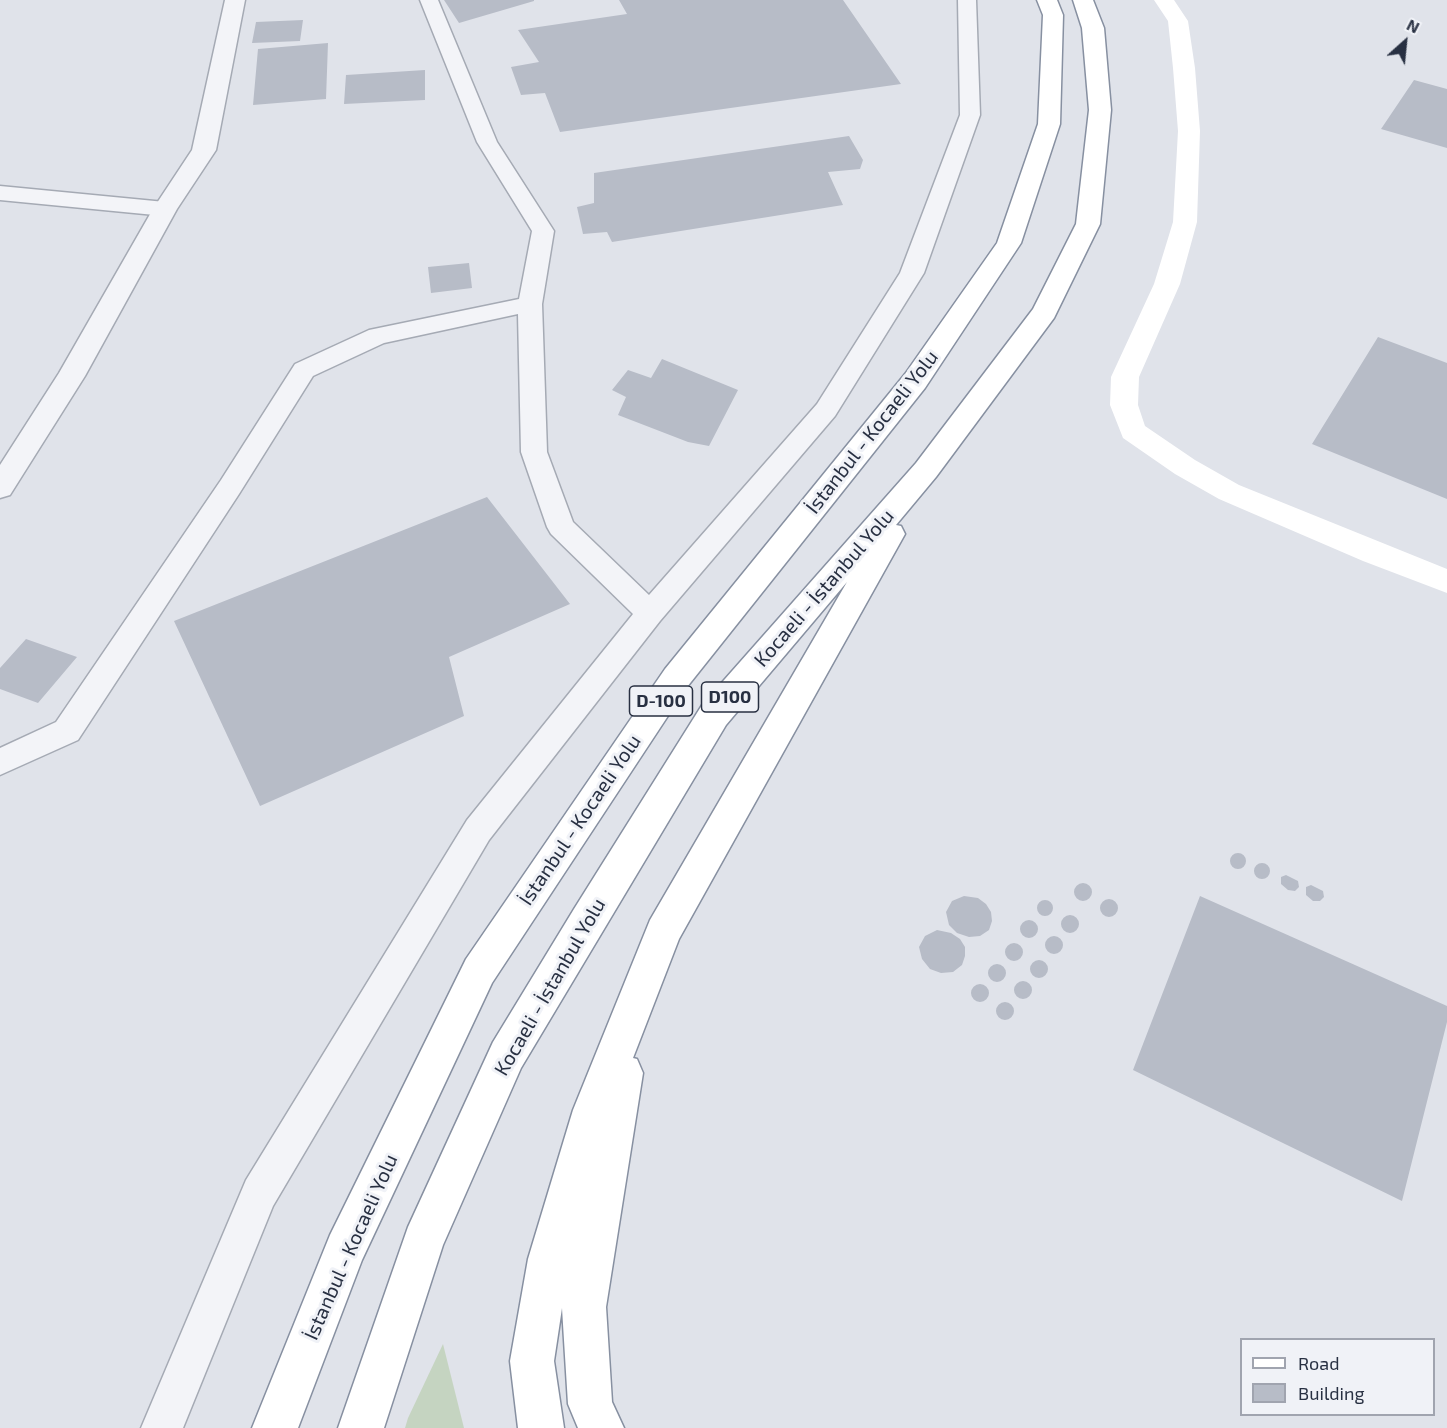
<!DOCTYPE html>
<html>
<head>
<meta charset="utf-8">
<style>
	body { margin:0 }
	#map { position:relative; width:1447px; height:1428px; overflow:hidden; background:#e0e3ea; font-family:"Exo 2",sans-serif }
	canvas { display:block }
	.legend { position:absolute; left:1240px; top:1338px; width:195px; height:78px; box-sizing:border-box; background:#f0f2f7; border:2px solid #a0a4af; margin:0; padding:8px 10px; list-style:none; font-size:18px; color:#283042 }
	.legend li { display:flex; align-items:center; gap:12px; height:30px }
	.legend b { width:30px; border:2px solid #a0a4af }
	.north { position:absolute; left:1375px; top:12px; width:60px; height:60px; -webkit-text-stroke:4px #f0f2f7; paint-order:stroke; rotate:27deg; font-size:16px; font-weight:700; line-height:24px; text-align:center; color:#283042 }
	.north::after { content:''; display:block; margin:auto; width:21px; height:27px; background:#283042; clip-path:polygon(50% 0,100% 100%,50% 72%,0 100%) }
</style>
</head>
<body>
<div id="map">
<canvas width="1447" height="1428"></canvas>
<ul class="legend">
<li><b style="height:8px;background:#fff"></b>Road</li>
<li><b style="height:16px;background:#b7bcc7"></b>Building</li>
</ul>
<div class="north">N</div>
</div>
<script>
const context = document.querySelector('canvas').getContext('2d');
context.lineJoin = 'round';
function paint(path, color) { context.fillStyle = color; context.fill(path, 'evenodd'); }
function stroke(path, color, width, dash) { context.strokeStyle = color; context.lineWidth = width; context.lineCap = dash ? 'butt' : 'round'; context.setLineDash(dash || []); context.stroke(path); }
function label(font, color, halo, rows, align = 'center') {
  context.font = font + ' "Exo 2",sans-serif'; context.lineWidth = 6; context.setLineDash([]); context.textBaseline = 'middle'; context.strokeStyle = halo; context.fillStyle = color; for (const [text, x, y, turn = 0] of rows) {
    context.save(); context.translate(x, y); context.rotate((+turn || 0) * Math.PI / 180); context.textAlign = isNaN(turn) ? turn : align; if (halo) context.strokeText(text, 0, 0); context.fillText(text, 0, 0); context.restore();
  }
}
paint(new Path2D(`
	M443 1344 464 1428H405L408 1418Z`), '#c5d4c1');
paint(new Path2D(`
	M444 0H534V1L459 23Z
	M619 0H843L901 84 560 132 545 93 521 95 511 67 539 62 518 30 627 14Z
	M303 20 300 41 252 43 256 22Z
	M328 43 326 99 253 105 258 49Z
	M425 70V100L344 104 346 75Z
	M1414 80 1447 89V148L1381 129Z
	M849 136 863 160 860 169 828 172 843 205 612 242 607 232 583 234 577 207 594 203V173Z
	M469 263 472 288 431 293 428 267Z
	M1378 337 1447 363V499L1312 444Z
	M662 359 738 390 709 446 688 442 618 415 626 397 612 390 628 370 651 378Z
	M487 497 570 604 449 657 464 716 260 806 174 621Z
	M26 639 77 657 38 703 0 689V668Z
	M1230 861a8 8 0 1 1 16 0a8 8 0 1 1-16 0Z
	M1254 871a8 8 0 1 1 16 0a8 8 0 1 1-16 0Z
	M1286 875 1298 881 1299 887 1295 891 1288 890 1281 884V877Z
	M1074 892a9 9 0 1 1 18 0a9 9 0 1 1-18 0Z
	M1311 885 1323 891 1324 897 1320 901H1313L1306 895V887Z
	M964 896 978 898 986 904 991 912 992 921 989 930 980 936 969 937 957 933 949 925 946 912 952 901Z
	M1200 896 1447 1006V1022L1402 1201 1133 1070Z
	M1100 908a9 9 0 1 1 18 0a9 9 0 1 1-18 0Z
	M1037 908a8 8 0 1 1 16 0a8 8 0 1 1-16 0Z
	M1061 924a9 9 0 1 1 18 0a9 9 0 1 1-18 0Z
	M1020 929a9 9 0 1 1 18 0a9 9 0 1 1-18 0Z
	M937 930 951 933 960 939 965 947V956L962 965 953 972 941 973 930 969 922 959 919 947 925 936Z
	M1045 945a9 9 0 1 1 18 0a9 9 0 1 1-18 0Z
	M1005 952a9 9 0 1 1 18 0a9 9 0 1 1-18 0Z
	M1030 969a9 9 0 1 1 18 0a9 9 0 1 1-18 0Z
	M988 973a9 9 0 1 1 18 0a9 9 0 1 1-18 0Z
	M1014 990a9 9 0 1 1 18 0a9 9 0 1 1-18 0Z
	M971 993a9 9 0 1 1 18 0a9 9 0 1 1-18 0Z
	M996 1011a9 9 0 1 1 18 0a9 9 0 1 1-18 0Z`), '#b7bcc7');
const minor = new Path2D(`
	M420 0H438L497 142 554 231 542 304 547 452 573 522 649 595 817 404 900 273 960 115 958 0H976L980 115 924 273 835 416 660 621 489 840 273 1206 183 1428H141L246 1180 467 820 633 614 551 534 547 527 521 452 518 314 384 343 313 376 239 494 78 740 0 775V748L56 722 221 480 295 364 369 330 519 299 532 231 477 142Z
	M0 186 165 202 173 204 176 209 173 214 165 216 0 200Z`);
const tertiary = new Path2D(`
	M225 0H245L216 150 177 209 85 376 10 495 0 498V465L59 373 153 209 192 150Z`);
const trunk = new Path2D(`
	M1037 0H1057L1063 15 1060 124 1021 243 925 388 687 687 492 983 362 1260 298 1428H252L330 1235 466 959 665 669 905 374 997 243 1038 124 1043 15Z
	M1073 0H1093L1104 28 1111 110 1100 224 1054 318 936 477 896 525 901 526 905 534 679 939 633 1058 637 1059 643 1073 606 1307 612 1402 624 1428H578L568 1404 562 1308 554 1361 564 1428H518L510 1361 528 1259 573 1110 650 920 847 582 726 725 521 1068 443 1245 384 1428H338L408 1227 493 1042 574 909 702 705 916 463 1033 309 1076 224 1089 110 1082 28Z`);
stroke(minor, '#a5aab4', 3);
stroke(tertiary, '#a5aab4', 3);
stroke(trunk, '#8790a1', 3);
paint(minor, '#f3f4f8');
paint(tertiary, '#f3f4f8');
paint(new Path2D(`
	M1154 0H1174L1188 21 1195 68 1200 131 1197 222 1180 284 1139 377 1138 405 1145 426 1195 460 1239 485 1447 569V593L1363 561 1219 499 1175 474 1123 438 1110 405 1111 377 1154 284 1173 222 1178 131 1173 68 1168 21Z`), '#fff');
paint(trunk, '#fff');
for (const [x, y, w] of [
	[730,697,57],
	[661,701,63]
]) { const box = new Path2D(); box.roundRect(x - w / 2, y - 15, w, 30, 4.5); context.fillStyle = '#f0f2f7'; context.fill(box); stroke(box, '#283042', 1.5); }
label('bold 18px', '#283042', null, [
	["D100",730,697],
	["D-100",661,701]
]);
label('20px', '#283042', '#f0f2f7', [
	["İstanbul - Kocaeli Yolu",872,432,-52],
	["Kocaeli - İstanbul Yolu",824,588,-49],
	["İstanbul - Kocaeli Yolu",580,820,-56],
	["Kocaeli - İstanbul Yolu",550,987,-60],
	["İstanbul - Kocaeli Yolu",351,1247,-66]
]);
</script>
</body>
</html>
